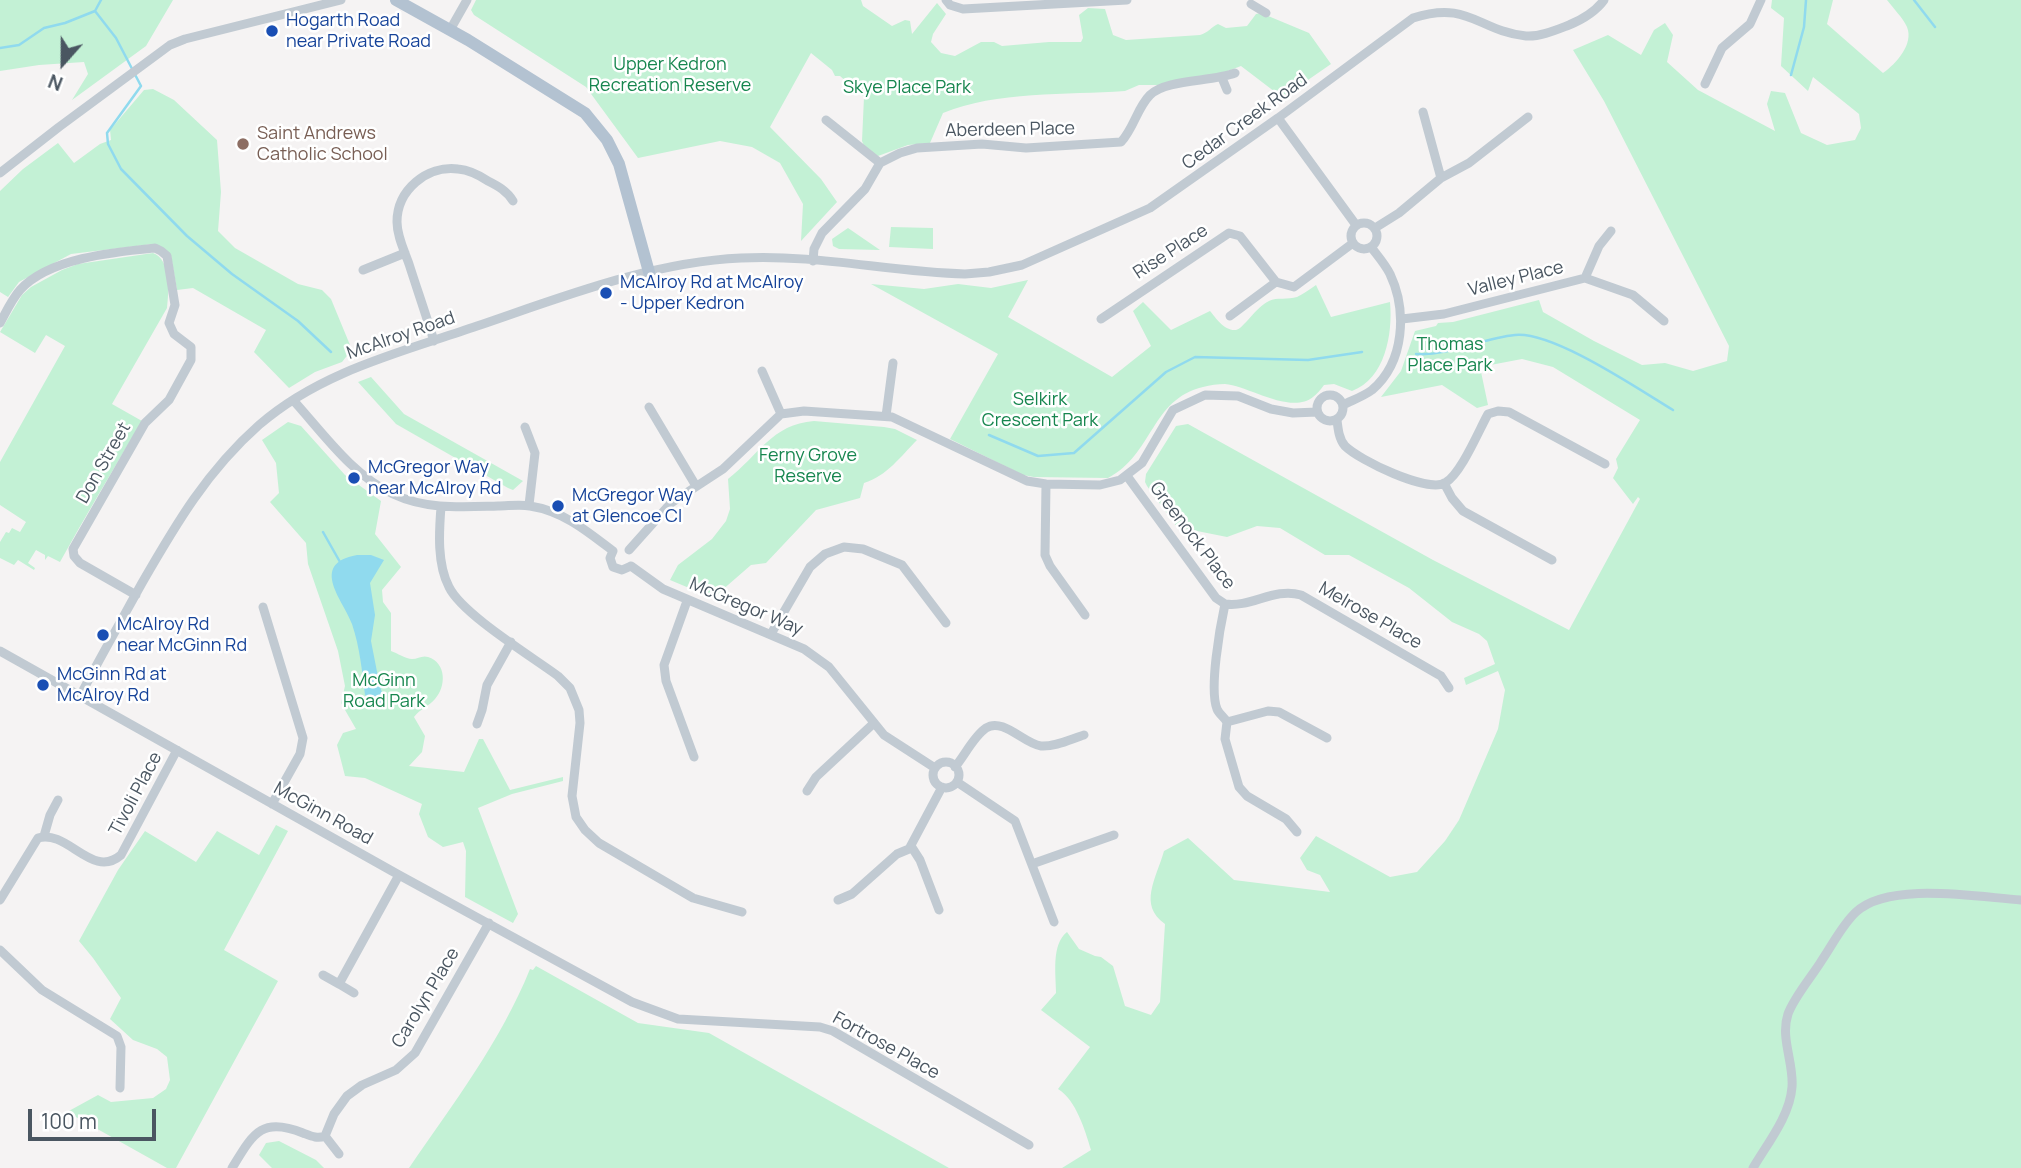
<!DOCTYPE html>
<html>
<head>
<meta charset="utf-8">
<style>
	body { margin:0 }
	#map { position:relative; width:2021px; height:1168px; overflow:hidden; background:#f5f3f3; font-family:Manrope,sans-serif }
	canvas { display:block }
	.north { position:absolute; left:28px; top:28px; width:70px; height:70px; -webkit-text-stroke:5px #fff; paint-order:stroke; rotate:201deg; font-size:19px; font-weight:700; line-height:28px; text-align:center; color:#4a5661 }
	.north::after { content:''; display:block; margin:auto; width:24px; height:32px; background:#4a5661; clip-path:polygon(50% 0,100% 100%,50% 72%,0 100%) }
	.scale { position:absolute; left:28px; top:1109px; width:128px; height:32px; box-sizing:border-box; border:4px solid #4a5661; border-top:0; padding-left:9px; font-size:21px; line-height:24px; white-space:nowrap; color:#4a5661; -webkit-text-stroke:5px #fff; paint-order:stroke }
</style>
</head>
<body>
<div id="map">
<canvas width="2021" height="1168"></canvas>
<div class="north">N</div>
<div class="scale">100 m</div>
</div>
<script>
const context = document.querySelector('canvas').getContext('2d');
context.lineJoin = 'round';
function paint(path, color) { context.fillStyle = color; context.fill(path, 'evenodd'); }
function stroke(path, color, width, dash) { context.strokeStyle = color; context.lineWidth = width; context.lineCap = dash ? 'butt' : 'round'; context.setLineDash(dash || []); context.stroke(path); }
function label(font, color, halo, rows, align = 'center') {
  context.font = font + ' Manrope,sans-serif'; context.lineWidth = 5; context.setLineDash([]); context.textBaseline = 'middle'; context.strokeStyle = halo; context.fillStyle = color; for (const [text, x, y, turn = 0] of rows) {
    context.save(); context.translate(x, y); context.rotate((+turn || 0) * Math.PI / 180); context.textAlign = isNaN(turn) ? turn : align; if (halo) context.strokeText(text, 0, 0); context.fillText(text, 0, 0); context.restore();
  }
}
paint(new Path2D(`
	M0 0H173L146 46 72 100 88 74 84 62 39 65 0 71Z
	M476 0H861L863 6 892 26 905 20 910 21 912 34 937 3 946 14 933 34 931 42 941 53 955 56 981 42H994L1002 46 1049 42H1081L1083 38 1079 15 1088 8 1105 9 1113 35 1126 40 1200 35C1208 33 1211 27 1218 24L1226 28 1247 26 1256 14 1261 13 1309 33 1331 64 1282 98H1279V95L1241 66 1220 74 1159 85H1139L1125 91C1067 95 996 91 943 113L930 143 908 145 878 156 865 148 862 141 864 97 840 76H835L832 70 811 53 770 127 821 179 837 202 801 241 803 204 780 163 752 147 720 141 638 158 586 87 474 15 471 10Z
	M1772 0H1833L1827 24 1883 73C1896 64 1914 44 1907 27 1903 18 1893 8 1887 0H2021V1168H1062L1091 1150C1085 1130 1076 1100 1058 1089L1090 1047 1041 1010 1056 993C1056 974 1051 945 1067 932L1079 949 1095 956 1101 957 1113 966 1125 1006 1151 1015 1160 1002 1165 924C1138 905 1156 879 1164 851L1188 838 1234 880 1330 892 1320 875 1307 870 1300 858 1316 836 1390 877 1417 872 1445 841 1459 820 1498 729 1505 690 1498 671 1466 685 1464 678 1495 664 1487 641 1479 634 1452 622 1409 588 1349 555H1325L1280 528 1257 526 1227 537 1177 527 1147 486 1145 482 1146 474 1176 426 1188 424 1433 560 1569 630 1640 499 1638 497 1633 504 1613 478 1618 468 1616 459 1640 420 1553 367 1522 359 1480 367 1488 405 1477 408 1442 385 1381 397 1401 371 1415 331 1436 326 1438 323 1453 322 1539 300 1543 312 1594 341 1642 365 1665 363 1693 371 1727 361 1729 346 1604 101 1573 50 1608 35 1641 55 1654 30 1665 23 1673 35 1667 62 1698 90 1775 131 1767 104 1771 91 1785 93 1801 133 1827 145 1855 140 1861 128 1859 114 1813 77 1808 91 1781 66 1784 18 1771 8Z
	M153 89 174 100 217 140 221 192 218 231 235 248 298 284 322 290 331 299 350 345V352L342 362 315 372 289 388 254 352 266 330 193 288 177 290 171 256 165 249 153 244 71 254 19 282 8 297 0 292V191L23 169 58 143 74 163 100 144 111 140 110 130 144 90Z
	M891 227 933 228V249L889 247Z
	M848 228 880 250 839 249 833 246 832 239Z
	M153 253C171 259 169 292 167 308L112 404 142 421C114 468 85 517 60 562L48 556 45 560V555L36 550 28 563 35 568 34 570 18 560 14 565 0 558V542L6 532 9 533 12 528 20 532 26 522 0 505V462L65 346 46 335 35 353 0 332 22 295 31 287 62 270 78 264Z
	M1028 280 1008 317 1112 377 1151 346 1133 311 1143 302 1171 330 1210 311C1216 318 1224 331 1236 330 1243 329 1257 306 1269 301 1277 297 1288 300 1297 297 1303 294 1310 289 1316 285L1331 317 1390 302C1393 334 1385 379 1352 391L1334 384 1324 385C1321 389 1317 394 1313 397 1291 415 1249 386 1225 384 1218 384 1210 385 1203 387 1151 399 1153 455 1108 478L1034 477 1023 475 950 439 998 354 871 284 924 289 958 284 991 288Z
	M371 377 404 414 523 481 513 490 508 488 396 424 358 382Z
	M814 421 884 427 895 429 917 440C901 456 887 476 864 483L860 498 816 510 766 563 751 565 713 598 670 580 678 565 712 539 726 521 730 509 728 479C758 456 772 424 814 421Z
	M288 422 301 426 345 475 381 501 375 534 401 567 382 590 383 602 391 613V651C397 653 406 659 412 659 418 659 422 655 428 657 447 663 446 687 435 699 429 706 420 709 414 717L425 736 422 752 409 766 464 772 479 739H483L510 790 563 777V781L512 794 478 808 518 914 513 923 465 897 466 851 463 842 443 847 428 837 419 814 422 804 365 778 345 776 337 745 343 733 356 729 341 703 345 686 338 651 308 564 306 543 270 502 279 493 276 463 262 440Z
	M276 825 288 831 224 950 278 981 176 1168H167L67 1112 98 1095 111 1102 153 1098 166 1089 170 1080 167 1057 157 1049 133 1040 110 1019 121 998 93 958 79 941 118 870 145 831 196 862 217 831 259 855Z
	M536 966 638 1023 709 1033 949 1168H409C453 1104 501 1041 530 969L533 970Z
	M279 1141 316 1160 324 1168H272L259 1155 266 1143Z`), '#c3f1d5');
paint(new Path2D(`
	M357 555H371L384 560 370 583 375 615 371 641 380 687 385 700 377 705 365 695C362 671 360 648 352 624 344 601 308 564 357 555Z`), '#90daee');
stroke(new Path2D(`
	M1914 0 1935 27
	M95 11 116 38 141 86 107 133 108 144 121 169 187 236 232 274 298 321 331 352
	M0 48 19 45 44 28 65 23 95 11 101 0
	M1791 75 1804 27 1806 0
	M1416 354C1450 356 1482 338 1515 335 1553 331 1638 389 1673 410
	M989 435 1038 456 1074 453 1166 372 1195 357 1308 360 1362 352
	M323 532 340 562`), '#90daee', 2.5);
stroke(new Path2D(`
	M946 0 950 5 963 9 1127 0
	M1251 4 1266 13
	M450 30 467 0
	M1222 78 1227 90
	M1705 84 1722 48 1750 24 1761 0
	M1278 118 1356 225
	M826 120 880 163
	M0 173 59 127 170 45 185 39 341 0
	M1441 178 1469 163 1528 117
	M1351 236a13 13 0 1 1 26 0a13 13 0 1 1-26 0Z
	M1375 228 1399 213 1441 178 1423 112
	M813 261 814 249 822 233 865 189 880 163 900 153 917 148 982 144 1026 148 1121 142C1134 128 1137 108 1150 95 1166 79 1212 82 1235 73
	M363 270 405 253
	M1585 278 1633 295 1664 321
	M1230 316 1276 282
	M1101 319 1229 233 1240 236 1276 282 1294 287 1353 243
	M1402 319 1444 314 1585 278 1599 246 1611 231
	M0 323C6 312 12 299 20 290 49 258 114 252 155 248L161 251 167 256 175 305 169 323 174 334 191 347V360L169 400 145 423 73 549 74 556 80 563 136 595
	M434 341C426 315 417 289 409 264 404 250 397 236 397 222 397 190 427 165 458 169 470 170 479 175 488 181 498 186 507 191 513 201
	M762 371 781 414
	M1317 408a13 13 0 1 1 26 0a13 13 0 1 1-26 0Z
	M293 400C323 433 352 475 393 494 427 510 462 507 498 506 508 506 520 504 530 506 563 511 587 531 613 551
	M1343 405C1353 400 1364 396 1372 390 1405 362 1407 310 1390 274 1385 264 1377 255 1371 247
	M649 407 696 486
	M886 416 893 363
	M1337 420C1338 429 1339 439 1345 446 1359 460 1427 493 1445 483 1461 474 1479 430 1488 414L1498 411 1509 412 1605 464
	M525 427 535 453 529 505
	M1127 476 1216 598 1225 604C1220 627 1209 689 1217 709 1219 714 1224 717 1227 722L1225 739 1239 787 1247 796 1286 819 1297 832
	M1444 483 1452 498 1463 511 1552 560
	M1046 484 1045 555 1050 566 1085 615
	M441 507C439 532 437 564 449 587 462 614 531 656 558 676L570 688 579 710 580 723 572 796 576 817 585 830 599 843 693 898 742 912
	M629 550 671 503 723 469 781 414 804 411 892 417 1027 481 1046 484 1100 485 1120 480 1142 463 1173 410 1205 395 1238 396 1271 409 1293 413 1317 412
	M613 551 610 558 613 567 622 570 631 566
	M631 566 663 589 804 649 829 667 884 735 935 768
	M687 601 664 665 666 681 694 757
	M1225 604C1251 608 1274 587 1301 595L1434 672 1441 676 1449 688
	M263 607 303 738 300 754 272 804
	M771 634 810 567 825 554 844 547 863 549 902 565 946 623
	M0 651 399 875 632 1002 678 1019 820 1027 833 1031 1029 1145
	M80 696C100 658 121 621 142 583 176 524 207 471 259 425 321 371 402 352 477 326 562 297 651 262 741 258 816 254 890 272 965 274L989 272 1022 265 1150 208 1278 118 1413 18C1469 0 1478 31 1526 36 1540 37 1556 30 1569 25 1581 20 1596 11 1604 0
	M1227 722 1268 711 1279 712 1327 738
	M477 724 482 710 487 685 511 642
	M933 775a13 13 0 1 1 26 0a13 13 0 1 1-26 0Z
	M955 767C965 755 974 736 986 728 1003 717 1024 744 1041 746 1055 747 1071 739 1084 735
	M957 782 1015 821 1054 922
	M807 791 816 777 874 723
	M44 836 50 815 58 800
	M911 846 920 860 939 910
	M1032 864 1114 835
	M0 900 38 838C68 829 92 880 121 855L177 750
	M838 900 852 894 897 854 909 849 942 787
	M0 950 42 990 117 1036 121 1047 120 1088
	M323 975 339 984
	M354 993 339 984 399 875
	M325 1136 339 1154
	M232 1168C253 1134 261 1116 303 1133 311 1136 317 1139 325 1136L334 1114 347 1096 362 1085 396 1070 415 1053 489 923
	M1753 1168C1767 1144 1790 1116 1792 1087 1794 1063 1780 1038 1788 1014 1794 997 1813 975 1822 960 1833 944 1842 925 1856 912 1889 881 1977 897 2021 900`), '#c1cad2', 9);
stroke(new Path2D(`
	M396 0 468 40 585 113 607 140 619 164 649 272`), '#b3c2d1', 12);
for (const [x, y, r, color] of [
	[272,31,7,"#1a4fb4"],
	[243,144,7,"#8d6e63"],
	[606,293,7,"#1a4fb4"],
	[354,478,7,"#1a4fb4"],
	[558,506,7,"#1a4fb4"],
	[103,635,7,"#1a4fb4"],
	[43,685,7,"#1a4fb4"]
]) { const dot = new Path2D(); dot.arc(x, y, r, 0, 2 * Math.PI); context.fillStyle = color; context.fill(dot); stroke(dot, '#fff', 2.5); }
label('18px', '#164399', '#fff', [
	["Hogarth Road",286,21],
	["near Private Road",286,42],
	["McAlroy Rd at McAlroy",620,283],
	["- Upper Kedron",620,304],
	["McGregor Way",368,468],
	["near McAlroy Rd",368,489],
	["McGregor Way",572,496],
	["at Glencoe Cl",572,517],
	["McAlroy Rd",117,625],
	["near McGinn Rd",117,646],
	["McGinn Rd at",57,675],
	["McAlroy Rd",57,696]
], 'left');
label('18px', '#17864f', '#fff', [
	["Upper Kedron",670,65],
	["Recreation Reserve",670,86],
	["Skye Place Park",907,88],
	["Thomas",1450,345],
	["Place Park",1450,366],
	["Selkirk",1040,400],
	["Crescent Park",1040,421],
	["Ferny Grove",808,456],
	["Reserve",808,477],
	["McGinn",384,681],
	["Road Park",384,702]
]);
label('18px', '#4a5661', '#fff', [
	["Cedar Creek Road",1245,122,-36],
	["Aberdeen Place",1010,130,-1],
	["Rise Place",1171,252,-33],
	["Valley Place",1516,279,-14],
	["McAlroy Road",401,336,-19],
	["Don Street",104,463,-60],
	["Greenock Place",1192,536,53],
	["McGregor Way",746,607,23],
	["Melrose Place",1370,616,30],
	["Tivoli Place",136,794,-62],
	["McGinn Road",323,814,29],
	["Carolyn Place",426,998,-59],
	["Fortrose Place",886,1046,29]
]);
label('18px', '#785e54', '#fff', [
	["Saint Andrews",257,134],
	["Catholic School",257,155]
], 'left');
</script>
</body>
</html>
